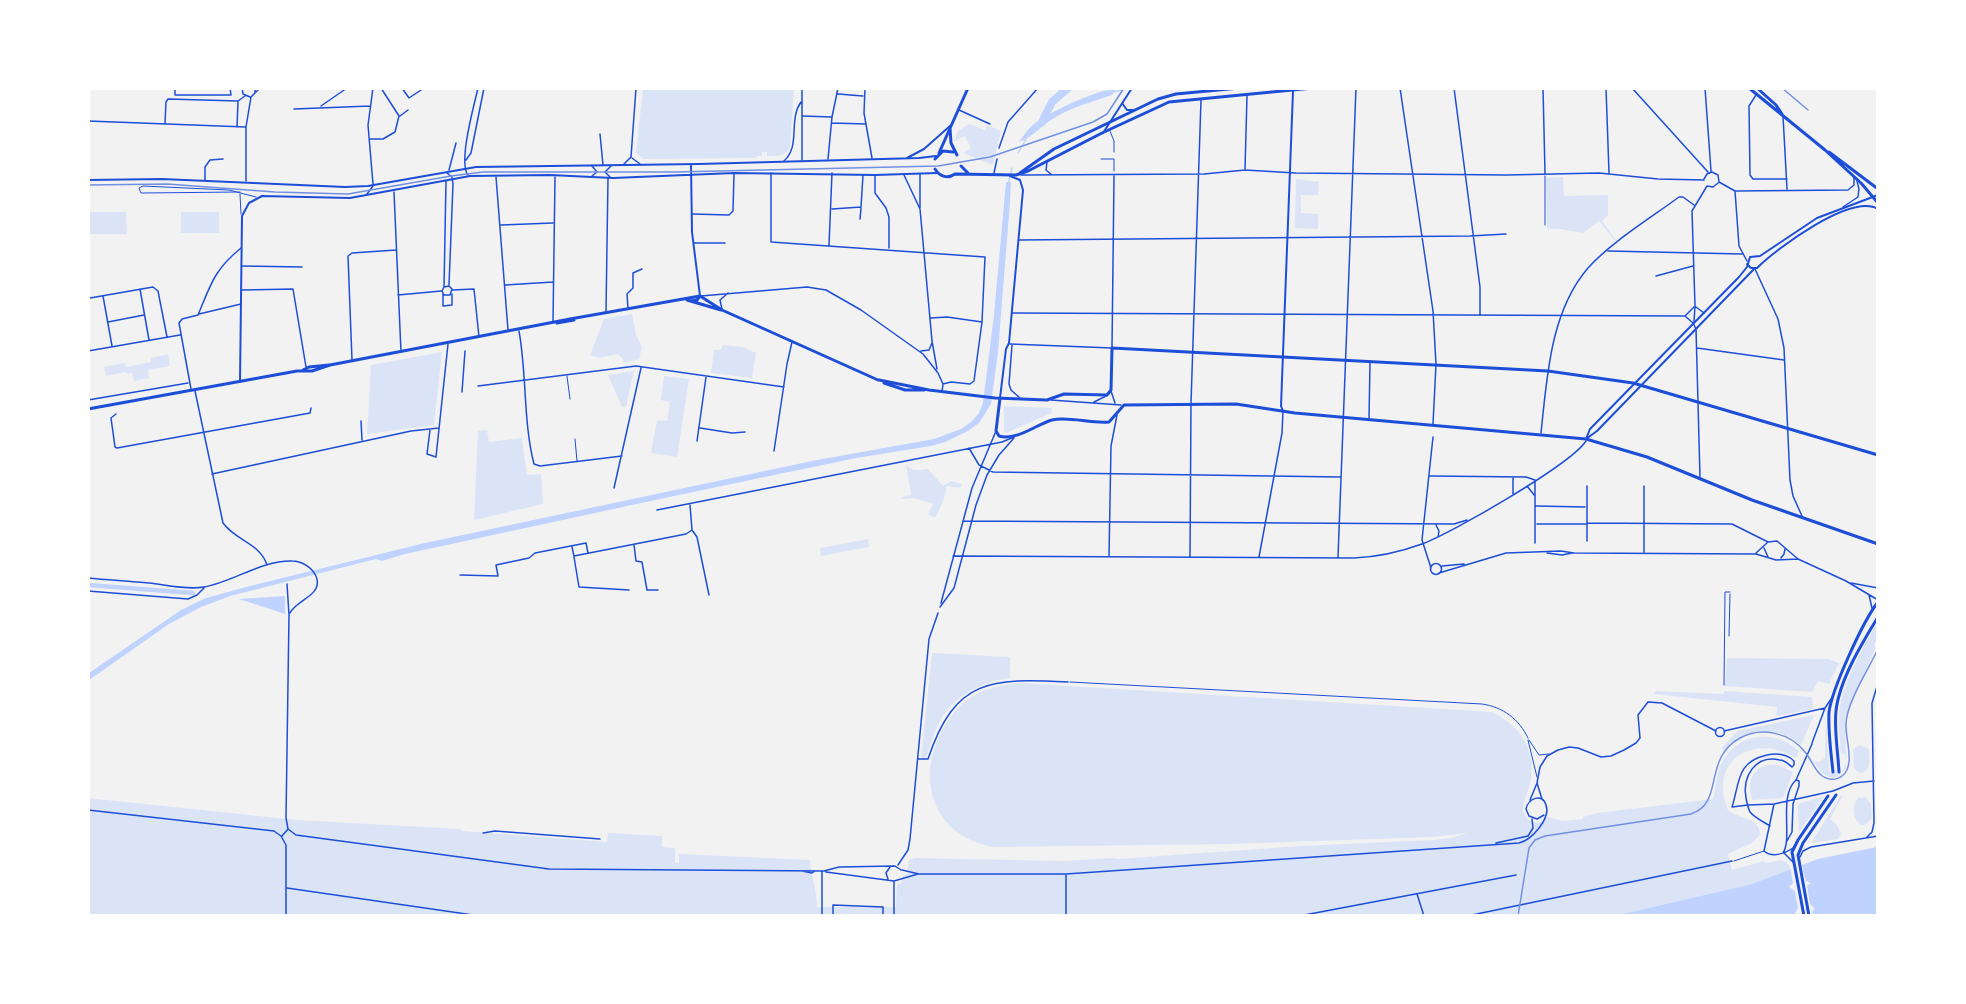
<!DOCTYPE html>
<html>
<head>
<meta charset="utf-8">
<style>
	body { margin:0 }
	#map { position:relative; width:1966px; height:1004px; overflow:hidden; background:#f2f2f2; font-family:Poppins,sans-serif }
	canvas { display:block }
	.frame { position:absolute; inset:0; border:90px solid #fff; pointer-events:none }
</style>
</head>
<body>
<div id="map">
<canvas width="1966" height="1004"></canvas>
<div class="frame"></div>
</div>
<script>
const context = document.querySelector('canvas').getContext('2d');
context.lineJoin = 'round';
function paint(path, color) { context.fillStyle = color; context.fill(path, 'evenodd'); }
function stroke(path, color, width, dash) { context.strokeStyle = color; context.lineWidth = width; context.lineCap = dash ? 'butt' : 'round'; context.setLineDash(dash || []); context.stroke(path); }
paint(new Path2D(`
	M643 89H794L790 147C785 157 777 156 767 156V152H762V156H757L756 158 643 159 636 153Z
	M969 124 985 130 987 125 1001 131 993 165 963 153 971 148 965 136 954 141 958 131Z
	M1563 177 1564 196 1608 195V215L1602 221 1616 240 1615 241 1599 221 1583 233 1560 229H1547L1546 178Z
	M1296 179 1319 182 1318 195H1301V213L1318 214V229L1295 228Z
	M89 212H126L127 234H89Z
	M181 212H219V233H181Z
	M632 314 636 335 642 347 639 359 624 363 623 359 618 354 599 358 590 355 604 319Z
	M723 345 743 347 756 353 752 378 711 373 714 350H721Z
	M442 352 434 425 367 434 371 365Z
	M168 354 170 366 148 370 149 378 134 381 132 373 127 374 126 372 106 376 104 367 124 363 126 367 151 362V358Z
	M634 371 626 407H622L608 375Z
	M664 376 689 379 677 457 651 453 657 420 667 421 670 402 661 400Z
	M1004 406 1052 408V413L1006 433 1004 431Z
	M487 430 489 442 522 438 527 475 541 474 543 504 474 520 478 431Z
	M906 464C911 472 918 470 928 469L943 486 951 481 962 484 960 488 947 486 943 502 935 518 928 514 933 504 914 498 902 499 901 497 911 495Z
	M868 539 869 547 821 556 820 548Z
	M1877 623V638L1874 646 1876 647 1845 717 1846 768 1837 777C1824 779 1820 771 1813 761L1819 762 1825 758 1826 717 1829 772H1842L1846 763 1845 754H1841C1840 741 1838 726 1839 713 1842 684 1863 647 1877 623Z
	M932 653 1010 657V678C978 683 950 697 936 729 932 738 930 750 925 759L921 758Z
	M1727 658 1828 659 1839 663 1829 684 1818 681 1812 692 1725 686Z
	M1020 683 1492 712C1520 725 1538 752 1530 784 1528 793 1523 801 1523 811 1527 824 1539 826 1548 817L1562 821 1583 819V817L1597 813 1713 799C1717 787 1716 773 1722 762 1738 732 1776 729 1799 751L1796 758C1754 732 1707 761 1728 810 1739 820 1761 817 1760 835L1752 843 1728 854 1732 870 1764 861 1765 863 1782 860 1788 864 1791 871 1752 884 1614 916H1525V914L1516 916 89 915 88 798 297 820 460 829 462 831 607 842 608 833 662 836V847L675 848V863H679V854L810 860C811 876 817 891 817 907H896L897 884 901 883 903 876 907 874 909 860 915 858 1062 861 1114 858 1117 859 1301 846 1432 840 1451 838 1467 833 1433 837 1231 844 994 847C933 837 914 778 944 727 950 717 958 706 968 699 983 688 1002 685 1020 683Z
	M1656 691 1724 694V691L1812 697 1813 709 1776 716 1777 707 1654 694Z
	M1814 715 1801 745C1778 725 1746 726 1724 750L1722 748 1737 731Z
	M1860 745 1869 749C1869 758 1872 769 1862 773L1856 771 1854 766 1853 749Z
	M1767 765H1778L1793 772 1783 798 1752 800C1748 784 1749 771 1767 765Z
	M1841 795H1843L1830 819 1837 825 1841 834 1838 839 1811 843Z
	M1824 796 1799 832 1798 804Z
	M1865 797 1871 804 1872 818 1865 825H1861C1852 818 1851 807 1858 798Z`), '#dbe4f7');
paint(new Path2D(`
	M1116 89 1112 95C1092 102 1072 107 1054 118 1041 126 1033 137 1019 142 1024 135 1030 126 1038 121 1053 111 1098 89 1116 89Z
	M1006 182H1011L1010 202 998 352 991 404 979 423 968 431 945 442 931 446 856 458 669 497 405 554 382 561 376 559 230 596 201 607 169 624 89 680V673L181 610 206 598 250 586 425 543 812 461 934 439 961 429 971 422 979 413 983 403 994 315Z
	M285 596V614L239 599Z
	M1877 847V915L1614 916 1752 884 1818 859Z`), '#bfd3fe');
paint(new Path2D(`
	M1801 862 1806 881 1811 883 1807 886 1810 904 1815 909 1812 911 1813 915H1799L1795 913 1798 908 1795 891 1789 887 1793 883 1790 866Z`), '#f2f2f2');
stroke(new Path2D(`
	M1113 92 1130 88
	M1018 153 1026 139
	M1009 181 1012 168`), '#bfd3fe', 1.5);
stroke(new Path2D(`
	M88 585 193 593`), '#bfd3fe', 4.5);
stroke(new Path2D(`
	M1042 122 1052 102 1068 88`), '#bfd3fe', 8);
stroke(new Path2D(`
	M1110 131 1114 141V152
	M1101 159H1114V171
	M240 192 141 193 139 188 143 186 229 190 256 197
	M240 194 241 214
	M1545 225V176
	M567 376 570 399
	M575 439 577 461
	M1729 636 1730 594
	M1070 682 1482 704C1503 707 1519 719 1528 738
	M1724 685 1725 592H1730
	M1528 740 1537 777
	M1529 740 1539 755 1549 754
	M1734 861 1764 851`), '#1d4ed8', 1);
stroke(new Path2D(`
	M175 88V95H231L230 88
	M1796 780 1812 744
	M88 810 274 831 281 836 286 845V916
	M483 833 495 831 600 839
	M282 836 288 829
	M1066 875V916
	M287 888 480 916
	M1417 894 1424 916
	M823 915 890 916
	M833 915V905L883 907V915
	M1299 916 1516 875
	M1467 916 1732 861`), '#1d4ed8', 1.5);
stroke(new Path2D(`
	M242 88 243 94 250 97
	M373 88 368 125 373 184
	M402 88 409 98 424 88
	M865 88 864 113 872 158
	M1400 88 1433 311 1436 364 1433 424
	M1454 88 1480 287V314
	M1543 88 1545 173
	M1606 88 1609 173
	M1632 88 1708 172
	M1705 88 1711 171
	M256 92 260 88
	M838 94 863 96
	M1756 95 1749 106 1750 175 1753 179H1787
	M321 106 347 88
	M294 109 370 106
	M959 110 990 124
	M400 116 408 110
	M803 116 831 117
	M1783 116 1787 189
	M88 121 246 127
	M165 123 166 102 168 99 238 101 245 96
	M832 123 866 124
	M237 127 238 101
	M600 134 603 165
	M369 139H383L395 132 399 116 381 88
	M999 148 1008 122 1038 88
	M632 158 640 164
	M828 159 832 117 838 88
	M466 160 471 153 484 88
	M802 160V88
	M784 161C801 146 788 120 801 102
	M1047 162 1046 170 1052 175
	M624 164 631 157 636 88
	M592 166 597 172 592 176
	M1245 169 1247 96
	M449 170 456 143
	M447 173 452 177 453 184 449 285
	M771 173V242L985 257 982 322 974 381 970 384 951 382 943 384
	M994 173 997 159
	M468 175C458 162 474 106 478 88
	M904 175 920 209 932 341 937 369
	M1021 175 1204 174 1245 170 1296 173 1507 175 1599 173 1658 179 1704 180
	M875 176V193L886 208 889 217V248
	M496 177 508 330
	M610 177 605 172 611 166
	M1704 179 1707 174 1712 172 1718 175 1719 182 1735 191 1848 190 1854 185V178
	M205 180V167L210 160 223 159
	M246 181V127L251 97 255 93V88
	M1707 186 1713 187 1718 183
	M1735 191 1739 246 1747 261
	M394 192 401 352
	M367 194 373 186
	M1843 207 1858 197 1859 189 1857 181
	M920 208V174
	M832 209 861 207 863 175
	M692 214 729 215 733 211 734 174
	M860 219 861 208
	M501 225 553 223
	M1019 240 1470 236 1506 234
	M694 243H725
	M829 245 832 173
	M1608 251 1742 254
	M242 266 302 267
	M1755 269 1778 319 1784 348 1790 480 1793 496 1802 516
	M1656 276 1693 266
	M505 285 553 282
	M444 287 449 286 452 289 450 295H444L442 291 444 287 446 181
	M140 289 149 340
	M242 290 293 289 306 367
	M452 290 474 289 479 337
	M443 294V306L452 305V294
	M398 295 441 291
	M103 296 112 346
	M701 296 807 287 826 290 861 310 923 354 938 373 943 384 942 392
	M90 298 153 287 158 291 167 337
	M1696 307 1704 313
	M628 308 627 294 633 288V273L642 269
	M722 309 720 300 728 293
	M606 312 608 178
	M1012 313 1685 316 1693 323 1696 329 1700 477
	M199 314 241 304
	M1685 316 1694 307
	M931 318 947 317 982 322
	M108 322 144 315
	M553 322 555 177
	M1694 322 1695 306 1692 211 1707 186
	M519 331C527 375 523 421 534 464L540 466 622 456
	M1010 344 1112 348 1114 176
	M1012 345 1009 384 1011 390 1020 398
	M1697 348 1784 360
	M88 351 180 335
	M921 351 929 350 932 343
	M352 360 348 256 352 253 396 250
	M478 386 636 366 784 387
	M191 389 179 323 182 319 198 315C211 284 214 270 241 248
	M195 391 223 523C236 541 260 543 267 565
	M1111 391 1115 403
	M462 392 465 351
	M88 400 188 383
	M1051 400 1121 405
	M1094 402 1106 396
	M116 414 111 418 115 447 117 448 310 413 311 408
	M1369 418 1370 363
	M361 421 362 440
	M700 428 732 433 745 432
	M430 430 427 454 436 457 448 344
	M1541 433C1547 378 1550 312 1588 268 1610 243 1652 217 1679 197H1683L1694 205
	M697 441 706 377
	M969 448 979 465 993 472 1340 477
	M774 451 787 364 792 342
	M212 474 411 431 439 428
	M1430 476 1526 477 1535 480
	M1513 478V494
	M1535 481V543
	M1527 486 1535 496
	M1587 486V541
	M614 488 641 368
	M690 505 692 530 697 537 709 595
	M1536 506 1585 507
	M657 510 1002 442 1014 437
	M963 521 1454 524 1467 520
	M1587 523 1732 524 1768 542
	M1537 524H1586
	M1436 525 1439 531 1438 537
	M634 545 636 561 642 562 647 590H658
	M572 547 574 556 686 534 692 530
	M1764 548 1768 557
	M1644 552V486
	M1547 553 1562 555 1572 553
	M1756 553 1768 542 1777 541 1798 559 1846 581 1878 600
	M953 556 1354 558C1377 557 1400 552 1422 544 1452 533 1570 465 1586 441
	M1109 556 1111 446 1117 415
	M574 557 579 587 629 590
	M1190 557 1191 403 1201 100
	M1259 557 1282 433 1283 411
	M1338 557 1356 88
	M1781 558 1784 554 1785 549
	M1430.5 569a5.5 5.5 0 1 1 11 0a5.5 5.5 0 1 1-11 0Z
	M1442 566 1464 564
	M1431 568 1422 540 1433 437
	M1439 573 1506 553 1561 551 1574 553 1756 554 1776 560 1798 559
	M460 575 498 576 496 565 529 558 535 553 586 543 588 553
	M88 578C108 580 129 581 149 583 167 585 186 590 204 587 233 582 262 560 292 561 302 561 314 568 317 579 321 596 296 600 290 613
	M1851 583 1878 588
	M287 584 289 615 286 818 288 829 296 835 549 869 824 871 839 867 895 866 901 870
	M88 591 188 599 197 595 204 588
	M1869 595 1872 608
	M941 603 972 488 996 431
	M940 607 954 588 976 505 987 475 999 455 1014 438
	M1715.5 732a4.5 4.5 0 1 1 9 0a4.5 4.5 0 1 1-9 0Z
	M1724 731 1825 708
	M1812 743 1825 708 1831 699
	M918 759H928C955 678 991 678 1068 682
	M1537 783 1542 799
	M1530 800 1537 783 1540 767 1547 756 1558 750 1569 747 1578 748 1601 757 1611 756 1624 750 1636 743 1640 738 1638 715 1648 702 1662 703 1716 731
	M1774 804 1764 851C1772 858 1784 854 1793 848
	M1770 826C1764 822 1755 818 1750 812 1748 808 1747 803 1746 798 1742 777 1755 754 1780 760 1785 760 1788 764 1792 767L1794 765V761C1787 754 1777 753 1767 755 1736 762 1740 782 1732 807L1748 805 1774 804 1833 791 1853 783 1874 781
	M1866 838 1872 832 1874 823 1872 703 1878 683
	M1496 843 1528 836 1533 828 1532 819
	M1783 853C1793 838 1778 796 1796 780L1799 781V786L1793 804 1792 832 1787 841
	M1784 853 1793 862
	M1800 857 1803 851 1811 847 1878 836
	M898 865 908 850 910 839 929 639 938 613
	M902 870 919 874H1066L1519 843C1532 840 1551 818 1546 805 1542 792 1528 799 1526 809L1529 816 1537 819 1544 815
	M802 871 812 873 815 871
	M822 871V916
	M826 872 894 881 918 874
	M888 879 886 873 890 867
	M894 916V881`), '#1d4ed8', 1.5);
stroke(new Path2D(`
	M1122 103 1127 110H1133
	M1103 133 1132 88
	M907 158 924 149 950 126
	M691 165 692 232 700 296
	M88 180 162 179 345 187 368 186 476 167 699 164 919 158 936 156
	M1747 264 1751 268H1757C1776 249 1851 193 1878 209
	M240 382 242 216 249 203 262 196 350 198 470 176 550 175 613 178 734 173 875 175 937 173
	M1000 398 1006 349 1009 343 1023 190 1020 180 1010 176
	M1283 411 1281 406 1293 91
	M1586 439 1590 429 1739 277 1747 267 1750 257 1760 256 1817 218 1878 195
	M1586 439 1597 431 1754 269`), '#1d4ed8', 2);
stroke(new Path2D(`
	M1749 88 1825 150 1861 183 1878 203
	M1757 88 1776 105 1782 114
	M950 128 951 143 957 155
	M1829 152 1878 189
	M939 153 968 88
	M935 159 943 151 953 152
	M961 166 968 173
	M935 169C940 177 948 179 955 174L1016 175 1028 171 1102 133 1169 102 1313 88
	M1020 173 1054 149 1158 99 1176 94 1240 88
	M687 300 721 310
	M690 301 697 300 700 296
	M557 323 574 320
	M303 370 309 367 329 365
	M879 380 929 390 995 398 1047 400 1064 394 1107 395 1111 390 1112 348 1548 371 1633 383 1878 455
	M884 383 905 390H924
	M1000 398 996 431 999 436C1017 441 1035 425 1052 420 1069 416 1091 424 1109 422L1124 405 1236 404 1295 413 1586 439 1647 457 1752 500 1878 544
	M88 409 297 371H312L330 365 570 319 700 296 722 310 878 380
	M1833 772C1831 753 1828 732 1829 712 1832 689 1863 621 1878 602
	M1839 772C1838 752 1834 730 1836 711 1839 681 1862 643 1878 617
	M1804 916 1792 852 1798 840 1828 796
	M1809 916 1798 855 1803 843 1836 795`), '#1d4ed8', 3);
stroke(new Path2D(`
	M1782 88 1808 110
	M88 185 167 184 275 192 348 194 451 176 483 172H675L938 166 990 157 1093 122 1107 114 1124 88
	M1518 916 1529 848 1535 840 1545 836 1691 814C1725 803 1702 759 1740 738 1762 726 1790 733 1805 752 1811 759 1814 769 1821 775 1827 780 1836 781 1842 776 1856 766 1845 738 1846 724 1846 704 1869 668 1878 649`), '#7290e2', 1.5);
</script>
</body>
</html>
